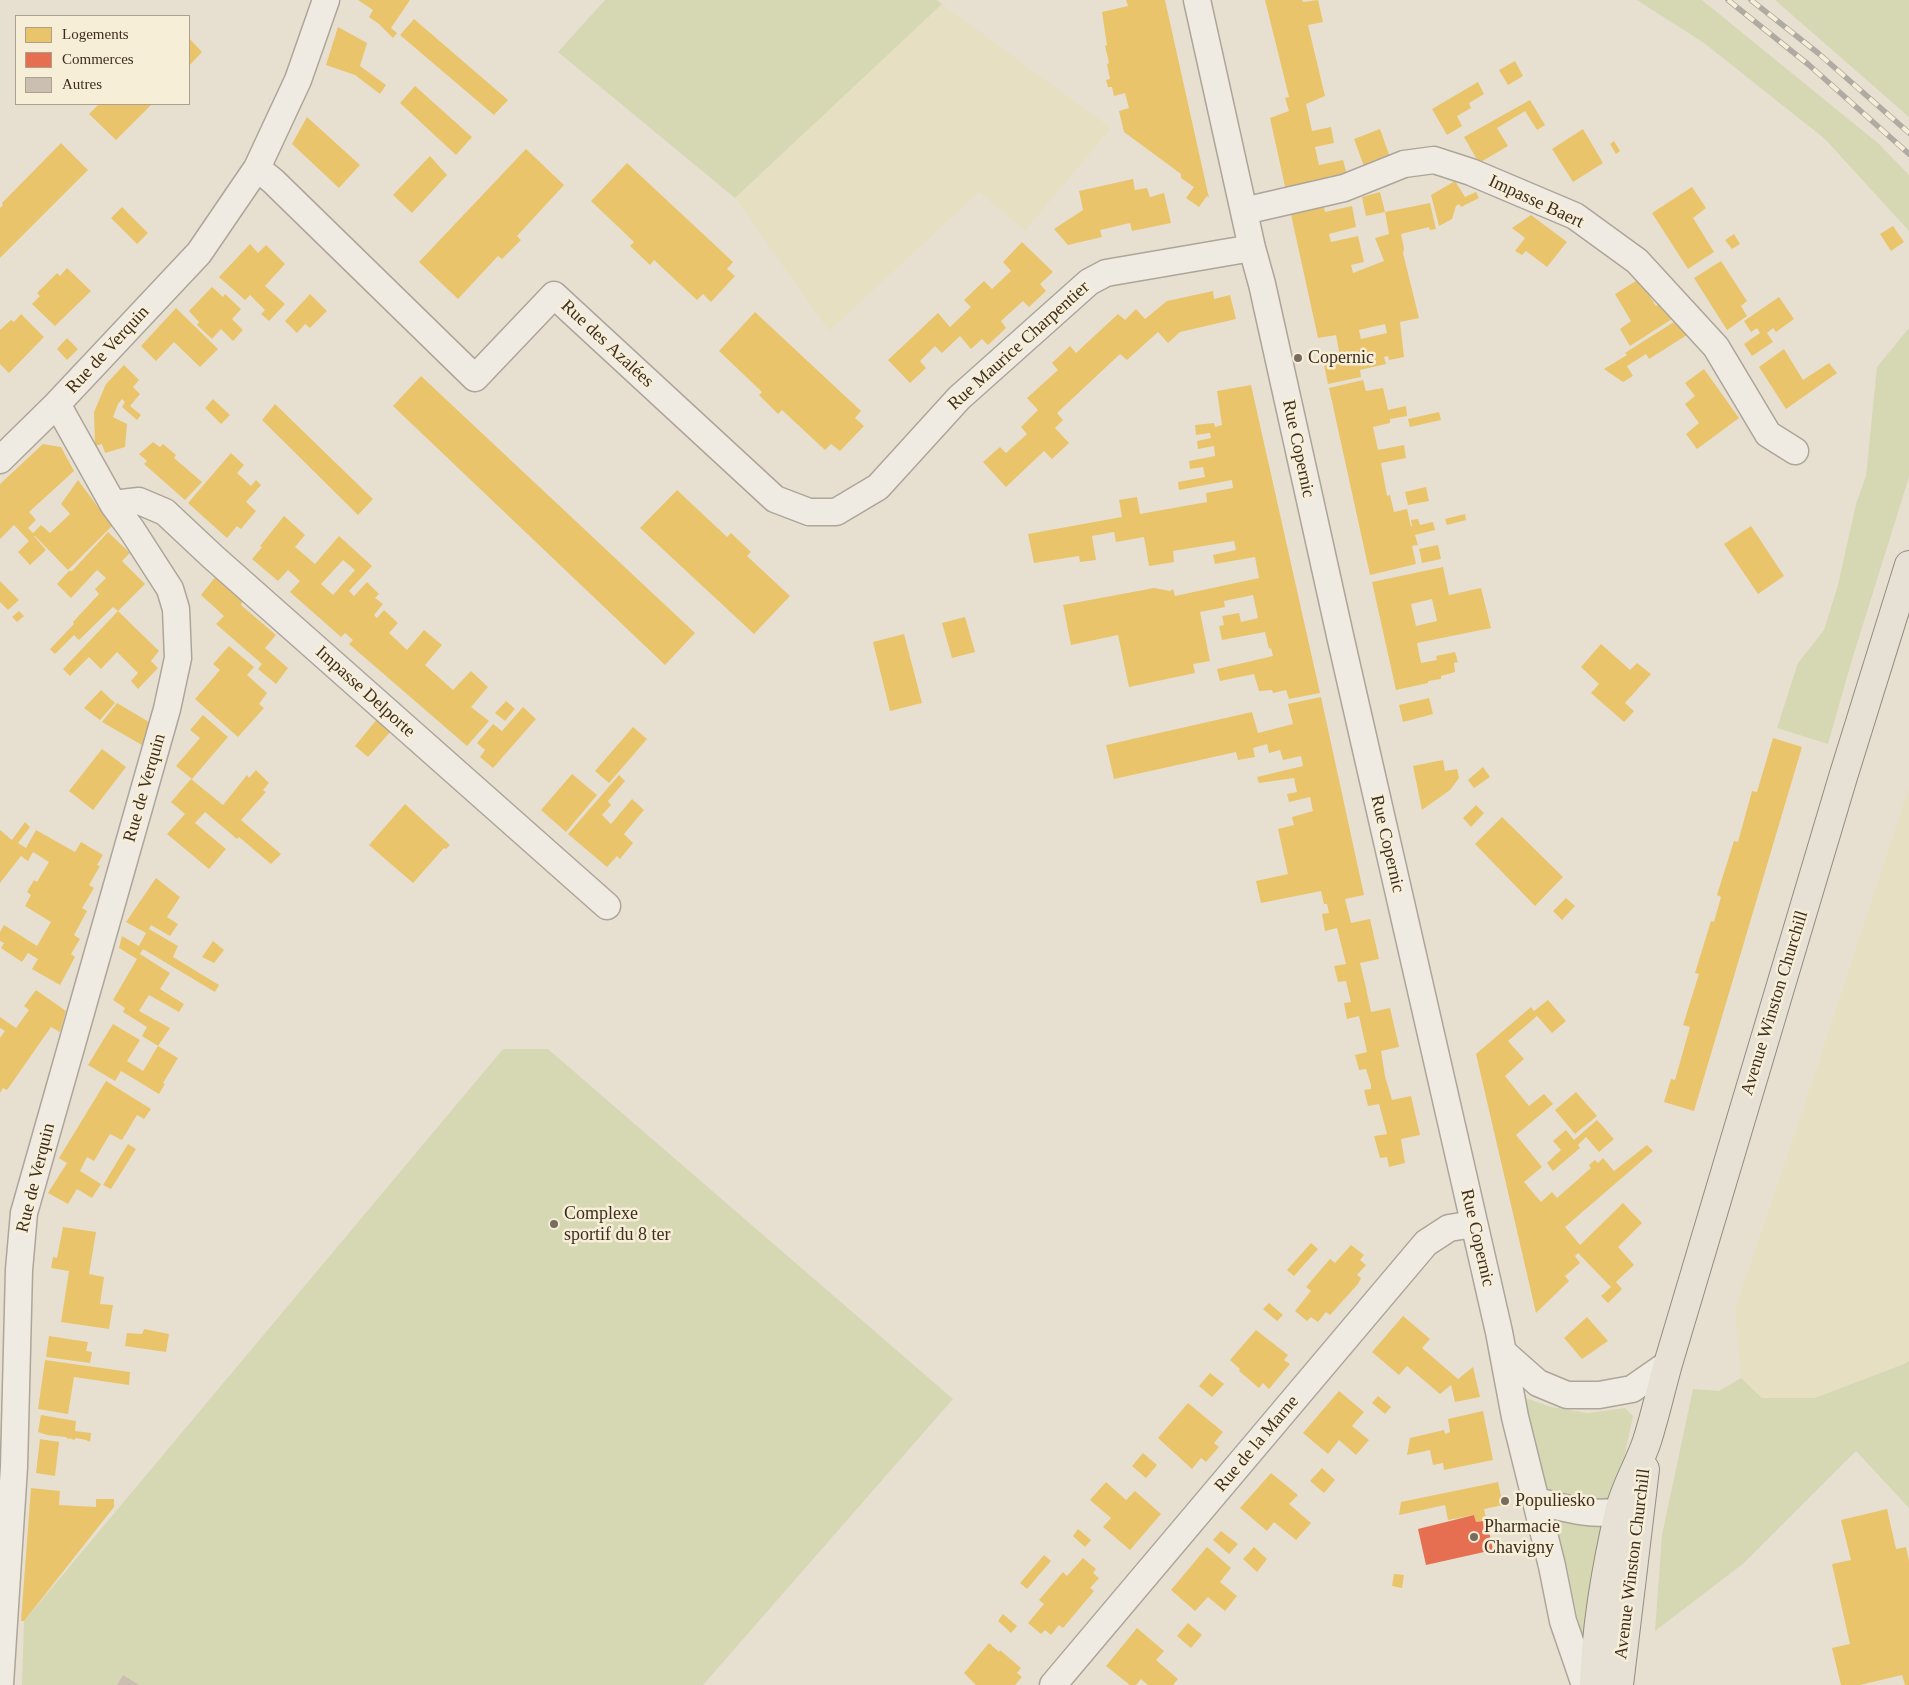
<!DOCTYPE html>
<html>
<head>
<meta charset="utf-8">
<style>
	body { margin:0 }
	#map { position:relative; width:1909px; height:1685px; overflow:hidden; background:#e7e0d1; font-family:"Times New Roman",serif }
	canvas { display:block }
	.legend { position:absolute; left:15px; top:15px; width:175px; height:90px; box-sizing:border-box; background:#f7eed8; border:1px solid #ada18e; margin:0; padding:6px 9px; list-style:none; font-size:15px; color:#3d2e20 }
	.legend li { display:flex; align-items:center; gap:10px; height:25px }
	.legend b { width:25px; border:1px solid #ada18e }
</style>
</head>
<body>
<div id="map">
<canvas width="1909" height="1685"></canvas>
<ul class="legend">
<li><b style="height:14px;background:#e9c46a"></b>Logements</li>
<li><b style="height:14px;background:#e76f51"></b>Commerces</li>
<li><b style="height:14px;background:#cbbfb2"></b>Autres</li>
</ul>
</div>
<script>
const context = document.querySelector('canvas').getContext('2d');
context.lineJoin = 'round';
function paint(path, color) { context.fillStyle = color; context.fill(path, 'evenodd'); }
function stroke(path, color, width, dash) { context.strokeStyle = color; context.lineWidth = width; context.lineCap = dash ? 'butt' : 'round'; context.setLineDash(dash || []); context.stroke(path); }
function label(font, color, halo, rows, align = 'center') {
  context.font = font + ' "Times New Roman",serif'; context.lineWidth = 5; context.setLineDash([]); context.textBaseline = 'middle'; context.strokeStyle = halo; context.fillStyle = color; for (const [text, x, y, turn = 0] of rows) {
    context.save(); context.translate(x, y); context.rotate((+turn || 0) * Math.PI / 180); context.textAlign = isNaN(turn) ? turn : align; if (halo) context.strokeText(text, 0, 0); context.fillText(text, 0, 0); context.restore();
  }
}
paint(new Path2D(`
	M942 4 1111 128 1025 231 979 192 829 331 735 198Z
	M1909 787V1361L1904 1364 1815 1398H1762L1741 1378 1735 1309 1801 1116Z`), '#e6dfc2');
paint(new Path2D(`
	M605 0H937L942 4 735 198 558 52Z
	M1637 0H1702L1879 144 1909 175V231L1825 139 1704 43Z
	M1775 0H1909V117Z
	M1909 328V477L1851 663 1828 744 1777 728 1798 663 1824 630 1838 585 1856 504 1866 476 1877 367Z
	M503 1049H548L953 1399 703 1685H22L24 1621Z
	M1909 1361V1508L1856 1451 1744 1563 1655 1631 1662 1535 1693 1389 1719 1391 1741 1378 1762 1398H1815L1904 1364Z
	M1526 1398 1551 1407 1588 1413 1625 1408 1633 1416 1623 1464 1613 1495 1603 1501 1539 1493Z
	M1549 1515 1607 1519 1589 1642 1582 1640 1567 1566Z`), '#d6d7b3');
paint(new Path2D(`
	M358 0H410L391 28 397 33 393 38 379 24 369 17 373 10Z
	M1126 0H1165L1209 198 1207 196 1199 207 1186 198 1194 187 1181 178V174L1124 132 1119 111 1129 108 1125 93 1114 96 1112 87H1108L1106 80 1110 79 1107 64 1109 63 1105 46 1107 45 1102 12 1128 6Z
	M1265 0H1302L1303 2 1318 0 1323 22 1308 25 1325 96 1306 104 1312 131 1331 127 1334 143 1315 147 1319 165 1343 160 1347 175 1286 191 1270 118 1289 111 1285 98 1289 97Z
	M414 19 508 100 494 115 400 35Z
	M338 27 367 43 360 66 386 85 380 94 355 75 326 65Z
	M189 38 202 52 189 66Z
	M1515 61 1523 76 1508 85 1499 70Z
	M1478 82 1484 94 1469 103 1471 108 1457 116 1462 126 1447 135 1432 109Z
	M415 86 472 137 456 155 400 103Z
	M1530 100 1545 125 1537 130 1525 111 1497 128 1508 146 1479 163 1464 137Z
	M99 104H152L116 140 89 114Z
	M307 117 360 165 339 188 292 144Z
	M1380 129 1391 160 1365 169 1354 139Z
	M1583 129 1603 163 1573 182 1552 149Z
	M1614 141 1620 151 1616 154 1610 144Z
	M61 143 88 170 0 258V208L3 205 2 203Z
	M526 149 564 185 517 236 521 240 502 259 498 256 458 299 419 262Z
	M430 156 447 175 412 213 393 195Z
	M627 163 733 262 727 269 735 276 711 302 703 294 697 300 654 260 650 265 630 246 634 242 591 201Z
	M1133 179 1135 190 1147 188 1150 197 1164 193 1171 223 1132 231 1130 223 1100 230 1102 237 1068 245 1054 229 1083 210 1079 191Z
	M1455 181 1465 197 1476 192 1479 198 1461 207 1459 204 1456 206 1452 219 1439 226 1431 195Z
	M1692 187 1706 208 1693 218 1714 252 1688 269 1652 213Z
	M1380 192 1385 212 1366 216 1362 197Z
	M1323 203 1325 212 1352 206 1356 227 1329 234 1331 242 1358 236 1364 262 1351 265 1353 273 1384 261 1375 238 1389 234 1385 212 1430 203 1436 229 1430 230 1429 227 1401 234 1404 249 1403 253 1419 318 1400 322 1404 357 1389 360 1388 356 1384 357 1386 364 1360 370 1361 377 1328 384 1323 360 1340 357 1336 335 1318 338 1290 210ZM1385 324 1387 333 1361 339 1359 330Z
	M122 207 148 233 137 244 111 218Z
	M1531 215 1567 242 1547 267 1526 251 1522 255 1515 251 1525 238 1512 228Z
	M1893 226 1904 242 1891 251 1880 234Z
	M1734 234 1740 244 1732 249 1725 240Z
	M1022 242 1053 272 1040 284 1046 291 1029 307 1023 301 1001 321 1006 328 988 345 982 339 971 349 960 336 942 353 935 346 920 361 926 368 910 383 888 360 938 313 950 327 971 307 964 300 984 281 992 289 1011 271 1003 262Z
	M250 244 258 253 266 245 285 264 265 286 285 304 269 321 261 314 265 310 250 295 245 300 219 277Z
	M1721 261 1747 301 1741 306 1747 316 1727 330 1694 278Z
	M67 268 91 291 55 326 32 304 40 296 37 293 57 273 60 276Z
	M1639 279 1656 306 1663 300 1675 317 1630 346 1620 329 1631 321 1615 294Z
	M212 287 223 297 225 294 241 309 232 319 243 330 233 341 221 329 212 339 197 325 199 322 189 311Z
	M1213 291 1214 299 1230 295 1236 319 1180 332 1168 343 1158 332 1127 360 1120 354 1057 413 1063 420 1055 428 1069 443 1052 459 1044 451 1006 487 983 462 1000 447 1006 453 1027 434 1021 427 1038 410 1027 398 1058 370 1052 363 1070 346 1076 353 1118 314 1125 320 1136 309 1145 319 1167 301Z
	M310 294 327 311 310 328 305 324 297 333 285 321Z
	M1779 297 1794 319 1776 332 1773 328 1767 333 1773 342 1752 356 1744 344 1760 333 1757 328 1751 332 1744 321Z
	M176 308 218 349 200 367 174 342 156 361 141 346Z
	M755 312 861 411 855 418 864 426 840 451 831 444 825 450 782 410 778 414 759 395 762 392 719 351Z
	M21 314 44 337 9 373 0 364V330L11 320 14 322Z
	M1677 320 1687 335 1649 359 1646 354 1627 366 1633 376 1623 382 1604 369 1627 355 1625 353Z
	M67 338 78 349 67 360 57 349Z
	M1784 349 1803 380 1829 363 1837 373 1786 409 1759 367Z
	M124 365 139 380 133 387 140 394 130 406 141 415 137 420 122 407 125 402 122 399 118 404 113 417 127 424 125 447 105 453 102 444 95 446 94 412 106 384Z
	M1704 369 1739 418 1697 449 1686 434 1699 423 1685 404 1695 396 1685 383Z
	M421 376 695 633 665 665 393 406Z
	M1363 380 1366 391 1383 388 1388 410 1406 406 1407 416 1390 419V423L1373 427 1378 450 1404 445 1406 458 1381 463 1387 496 1390 495 1394 512 1407 509 1411 527 1412 526 1411 520 1418 519 1420 525 1433 522 1435 530 1415 535 1418 545 1412 546 1416 564 1370 575 1329 388Z
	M1251 385 1320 693 1289 699 1286 690 1273 693 1272 690 1259 691 1254 674 1220 681 1217 669 1273 656 1271 648 1269 649 1265 632 1222 640 1219 626 1224 625 1222 616 1239 613 1241 622 1258 618 1253 595 1224 601 1225 607 1200 612 1210 661 1193 664 1195 673 1129 687 1118 635 1071 645 1063 605 1154 588 1170 591 1173 589 1175 596 1259 578 1255 557 1215 564 1213 555 1236 550 1234 541 1173 551 1174 562 1149 566 1144 537 1116 542 1114 532 1092 536 1096 560 1080 562 1079 556 1034 563 1028 534 1122 517 1119 500 1137 497 1140 514 1207 502 1206 493 1233 488 1232 480 1179 490 1178 482 1205 477 1203 467 1190 469 1189 461 1215 456 1214 446 1198 449 1197 441 1211 438 1210 433 1196 435 1195 425 1214 423 1215 427 1222 425 1217 391Z
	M213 399 230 415 221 424 205 408Z
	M275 404 373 499 358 515 262 420Z
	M1439 412 1441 420 1410 427 1408 419Z
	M153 442 160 447 163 444 176 455 174 458 202 482 185 500 144 464 147 461 139 454Z
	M43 444 61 447 74 471 29 512 36 520 28 528 33 533 41 525 50 533 70 514 61 504 78 480 112 526 68 570 35 536H34L46 550 30 565 18 552 29 541 14 525 0 539V484Z
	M231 453 244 465 237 473 251 486 256 480 261 485 246 502 256 511 241 529 237 526 227 538 188 503Z
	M1426 487 1429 501 1408 505 1405 492Z
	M677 490 727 537 731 533 751 552 747 556 790 596 754 634 640 528Z
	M1465 514 1466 520 1447 525 1445 519Z
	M284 516 305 535 295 547 315 564 339 536 372 566 349 591 354 596 367 582 379 594 375 598 383 604 374 615 377 618 384 610 398 623 389 633 407 650 424 630 442 645 425 665 453 690 471 671 488 687 471 707 489 721 467 746 349 644 353 640 345 633 341 637 290 592 300 581 288 570 278 581 252 559 262 547 260 546ZM343 560 355 570 333 595 321 584Z
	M1751 526 1784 576 1758 594 1724 544Z
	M108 532 130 553 122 561 145 584 118 611 113 607 79 640 74 635 55 654 50 649 74 624 73 622 99 594 95 589 106 578 97 570 71 598 57 584 69 571H72Z
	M1438 545 1441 559 1422 563 1419 549Z
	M1443 567 1449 595 1481 588 1491 628 1417 643 1421 663 1437 660 1436 656 1455 652 1458 662 1454 663 1455 672 1441 676V679L1428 681V683L1396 690 1372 582ZM1432 599 1437 621 1416 626 1411 604Z
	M216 576 243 599 241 605 276 635 265 648 288 668 276 684 258 669 262 664 216 624 224 616 201 595Z
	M0 581 19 600 8 610 0 602Z
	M19 611 24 616 17 622 12 617Z
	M118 611 159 651 151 661 158 668 138 689 131 681 138 673 117 652 101 669 89 657 70 676 63 669Z
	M965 617 975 652 952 658 942 623Z
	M904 634 922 703 890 711 873 642Z
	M1601 644 1630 670 1637 663 1651 674 1625 703 1634 711 1624 722 1591 693 1599 684 1581 667Z
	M229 646 254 667 247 675 267 693 259 704 264 708 238 737 195 699 220 670 213 664Z
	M101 690 115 703 100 720 84 708Z
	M1321 697 1364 895 1345 899 1351 923 1370 919 1379 959 1360 963 1366 988 1371 1012 1390 1008 1399 1047 1381 1051 1385 1076 1392 1100 1411 1096 1420 1135 1401 1139 1405 1163 1389 1167 1387 1157 1380 1158 1374 1136 1387 1134 1379 1104 1368 1106 1364 1090 1371 1089V1085L1366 1069 1359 1070 1355 1055 1367 1052 1359 1016 1347 1019 1344 1003 1351 1002 1346 981 1338 982 1334 966 1346 964 1337 928 1325 931 1322 914 1329 913 1327 904H1324L1321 891 1261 903 1256 881 1288 874 1278 829 1294 825 1292 817 1313 811 1310 797 1289 802 1287 794 1297 792 1294 778 1259 783 1257 777 1303 766 1301 756 1283 760 1280 750 1269 753 1267 744 1253 748 1255 757 1238 760 1236 752 1114 779 1106 745 1252 712 1258 733 1293 724 1288 704Z
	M1429 698 1433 714 1403 722 1399 705Z
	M506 701 515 709 505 721 495 713Z
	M117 703 149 722 142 745 102 722Z
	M523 707 536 719 493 768 480 757 485 750 477 743 493 724 502 731Z
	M203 715 228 737 192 779 176 766 200 738 190 730Z
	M378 718 392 730 368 757 355 746Z
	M633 727 647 739 609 783 595 771Z
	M1773 738 1802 747 1694 1111 1664 1102 1671 1079 1675 1080 1690 1027 1683 1025 1699 974 1695 973 1711 921 1714 922 1721 897 1717 895 1734 841 1738 842 1752 791 1757 792Z
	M102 749 126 767 93 810 69 791Z
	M1443 760 1445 771 1457 769 1459 778 1450 790 1422 810 1413 766Z
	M1483 767 1490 777 1474 788 1468 780Z
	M256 770 269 783 263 790 266 792 241 820 281 854 271 864 239 837 237 839 205 812 195 823 226 849 209 869 167 834 185 814 171 802 191 779 223 805 247 775 249 778Z
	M572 774 597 795 566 832 541 810Z
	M619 775 625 781 608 801 611 805 602 815 611 824 632 799 644 810 624 834 633 843 620 859 617 856 607 867 568 834Z
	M405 804 450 845 446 849 444 848 413 883 369 845Z
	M1476 805 1484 813 1471 827 1463 818Z
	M1502 817 1563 877 1535 906 1475 844Z
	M25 822 30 827 18 843 26 848 36 830 75 852 81 842 103 855 97 865 100 866 89 885 94 888 82 908 87 911 74 935 80 939 71 954 75 957 60 985 32 969 38 959 28 953 22 962 1 948 4 943 0 941V932L4 925 37 946 51 922 25 906 31 895 27 892 34 880 37 882 49 862 33 852 28 861 21 856 0 883V830L12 840Z
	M156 878 180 897 167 917 178 924 170 936 151 925 149 929 178 946 173 957 219 985 215 992 143 949 140 954 170 973 160 989 184 1004 179 1012 149 995 139 1011 170 1028 158 1046 142 1036 147 1027 123 1012 125 1008 113 1000 137 959 119 948 122 936 139 946 146 933 126 922Z
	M1566 898 1575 906 1562 920 1553 911Z
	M213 941 224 950 214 963 202 957Z
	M36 990 66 1011 60 1032 51 1027 7 1090 3 1088 0 1093V1038L5 1031 0 1028V1017L16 1028 29 1010 24 1006Z
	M1548 1000 1566 1021 1552 1033 1537 1016 1508 1041 1524 1059 1505 1076 1529 1106 1544 1094 1553 1104 1516 1135 1542 1167 1524 1182 1541 1202 1552 1192 1557 1198 1591 1168 1589 1165 1595 1160 1598 1163 1603 1158 1614 1171 1647 1145 1653 1151 1565 1227 1580 1245 1623 1203 1642 1223 1618 1247 1634 1265 1616 1282 1622 1289 1608 1303 1601 1296 1611 1287 1578 1253 1575 1256 1580 1263 1565 1276 1569 1281 1536 1313 1476 1054 1531 1007 1534 1011Z
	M113 1024 140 1040 127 1061 143 1071 158 1046 178 1058 163 1083 165 1084 159 1094 121 1071 115 1081 88 1065Z
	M106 1081 151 1109 144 1119 137 1115 122 1140 110 1134 94 1161 87 1157 80 1171 101 1184 92 1198 77 1189 68 1204 48 1193 67 1163 59 1158Z
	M1576 1092 1597 1116 1575 1134 1555 1110Z
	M1597 1120 1614 1139 1599 1152 1586 1137 1578 1145 1580 1148 1553 1171 1547 1163 1561 1150 1553 1141 1566 1130 1574 1140Z
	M128 1144 136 1149 111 1189 103 1185Z
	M63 1227 96 1232 89 1274 104 1277 100 1304 113 1305 109 1329 61 1322 69 1271 51 1268 53 1257 57 1258Z
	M1311 1243 1318 1249 1294 1276 1287 1270Z
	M1351 1245 1364 1255 1360 1260 1366 1265 1357 1275 1361 1278 1358 1284 1330 1315 1326 1312 1318 1322 1311 1317 1307 1321 1295 1311 1311 1291 1306 1287 1330 1259 1335 1263Z
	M1269 1303 1283 1315 1277 1321 1263 1309Z
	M1403 1316 1430 1339 1422 1348 1458 1379 1473 1367 1480 1397 1455 1402 1451 1385 1440 1394 1407 1366 1399 1375 1372 1352Z
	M1587 1317 1608 1341 1582 1359 1564 1338Z
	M144 1329 169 1334 166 1352 125 1346 127 1333 142 1334Z
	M1256 1330 1288 1355 1284 1360 1290 1364 1269 1389 1263 1383 1259 1388 1239 1371 1240 1369 1230 1360Z
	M49 1336 88 1342 86 1351 92 1352 90 1363 46 1357Z
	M45 1360 130 1372 129 1385 74 1377 68 1414 38 1409Z
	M1210 1373 1224 1384 1212 1397 1199 1386Z
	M1339 1391 1364 1412 1352 1426 1369 1440 1356 1455 1339 1440 1328 1454 1303 1433Z
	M1378 1396 1391 1407 1385 1414 1372 1403Z
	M1188 1403 1223 1432 1214 1443 1219 1447 1212 1455 1206 1462 1201 1458 1192 1469 1158 1438Z
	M1483 1411 1493 1460 1444 1470 1443 1463 1433 1465 1430 1450 1407 1455 1410 1438 1444 1430 1445 1434 1450 1432 1448 1419Z
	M41 1415 76 1421 75 1431 91 1433 90 1442 86 1440 76 1438 74 1440 70 1438 69 1439 65 1437 47 1435 38 1432Z
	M40 1439 59 1442 55 1476 36 1473Z
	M1143 1453 1157 1465 1146 1478 1132 1466Z
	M1322 1468 1335 1480 1324 1493 1310 1481Z
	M1271 1473 1298 1495 1289 1504 1311 1523 1296 1540 1274 1522 1267 1531 1240 1508Z
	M1106 1482 1126 1500 1135 1491 1161 1514 1130 1550 1103 1527 1111 1518 1090 1500Z
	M1498 1482 1503 1505 1484 1509 1489 1531 1485 1532 1483 1521 1476 1522 1474 1515 1448 1520 1445 1505 1399 1515 1401 1502Z
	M31 1488 60 1491 59 1505 96 1507V1499H114V1507L24 1621H21Z
	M1887 1509 1896 1549 1906 1547 1909 1561V1685H1905L1902 1675 1860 1685H1841L1832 1648 1850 1644 1832 1564 1851 1560 1841 1520Z
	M1078 1529 1091 1540 1085 1547 1073 1536Z
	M1221 1531 1238 1544 1229 1554 1213 1540Z
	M1207 1547 1231 1568 1220 1582 1237 1596 1225 1611 1208 1597 1195 1611 1171 1590Z
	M1254 1547 1267 1559 1257 1572 1243 1559Z
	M1044 1555 1051 1561 1027 1589 1020 1583Z
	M1083 1558 1096 1569 1093 1573 1099 1578 1090 1588 1094 1591 1063 1628 1059 1625 1051 1635 1045 1630 1041 1634 1028 1623 1044 1604 1039 1600 1063 1572 1067 1576Z
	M1394 1574 1404 1575 1402 1588 1392 1586Z
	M1003 1614 1017 1626 1011 1633 998 1621Z
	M1188 1623 1202 1635 1191 1648 1177 1636Z
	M1137 1628 1164 1651 1156 1660 1178 1679 1173 1685H1148L1141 1679 1136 1685H1130L1106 1666Z
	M989 1643 999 1652 1000 1650 1021 1668 1017 1673 1022 1677 1015 1685H976L964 1673Z`), '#e9c46a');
paint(new Path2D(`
	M1474 1515 1476 1522 1483 1521 1485 1532 1489 1531 1493 1550 1426 1565 1418 1529Z`), '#e76f51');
paint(new Path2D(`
	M123 1675 139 1685H117Z`), '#cbbfb2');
const minor = new Path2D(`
	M1197 0 1252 248 1262 284 1341 640 1499 1332 1515 1417 1552 1566 1563 1621 1585 1685
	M257 168 273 181 475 378 554 295 775 499 809 512H836L878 487 959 398 1089 282 1106 273 1252 248
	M1244 211 1344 188 1404 164 1434 160 1471 172 1575 216 1637 261 1716 347 1768 434 1795 451
	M0 460 57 404 199 253 257 168 298 80 326 0
	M113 504 139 501 165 512 213 557 607 906
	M1503 1352 1538 1383 1567 1395H1599L1632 1389 1668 1364
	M1536 1501C1562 1507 1591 1517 1618 1511 1625 1509 1633 1505 1639 1501
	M0 1684 14 1467 19 1270 24 1213 167 709 178 658 176 609 170 589 132 530 113 504 57 404
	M1053 1685 1426 1243 1449 1228 1474 1224`);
const major = new Path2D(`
	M1594 1685C1596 1627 1606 1568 1619 1512 1625 1487 1639 1465 1647 1441 1655 1416 1661 1389 1668 1364L1843 777 1909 565
	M1619 1685 1645 1469`);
stroke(minor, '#ada599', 29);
stroke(major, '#928b80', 30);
stroke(minor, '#efebe3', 26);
stroke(major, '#e6e1d4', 28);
const rail = new Path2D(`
	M1728 0 1809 65 1909 154
	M1751 0 1818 53 1909 133`);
stroke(rail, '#afaaa2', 5.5);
stroke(rail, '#f7eed8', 4, [11]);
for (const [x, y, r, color] of [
	[1298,358,5,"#786c5e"],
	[554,1224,5,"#786c5e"],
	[1505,1501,5,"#786c5e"],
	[1474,1537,5,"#786c5e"]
]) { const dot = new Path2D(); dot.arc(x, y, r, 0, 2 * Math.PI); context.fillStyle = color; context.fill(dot); stroke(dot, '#f7eed8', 2); }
label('18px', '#3d2e20', '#f7eed8', [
	["Impasse Baert",1536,202,25],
	["Rue des Azalées",607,344,43],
	["Rue Maurice Charpentier",1019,346,-42],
	["Rue de Verquin",108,350,-47],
	["Rue Copernic",1298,449,78],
	["Impasse Delporte",365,692,42],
	["Rue de Verquin",145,788,-74],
	["Rue Copernic",1387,844,77],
	["Avenue Winston Churchill",1775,1003,-73],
	["Rue de Verquin",36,1178,-76],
	["Rue Copernic",1477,1238,77],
	["Rue de la Marne",1257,1444,-50],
	["Avenue Winston Churchill",1633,1564,-83]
]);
label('18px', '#3d2e20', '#f7eed8', [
	["Copernic",1308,358],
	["Complexe",564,1214],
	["sportif du 8 ter",564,1235],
	["Populiesko",1515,1501],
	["Pharmacie",1484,1527],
	["Chavigny",1484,1548]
], 'left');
</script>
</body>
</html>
